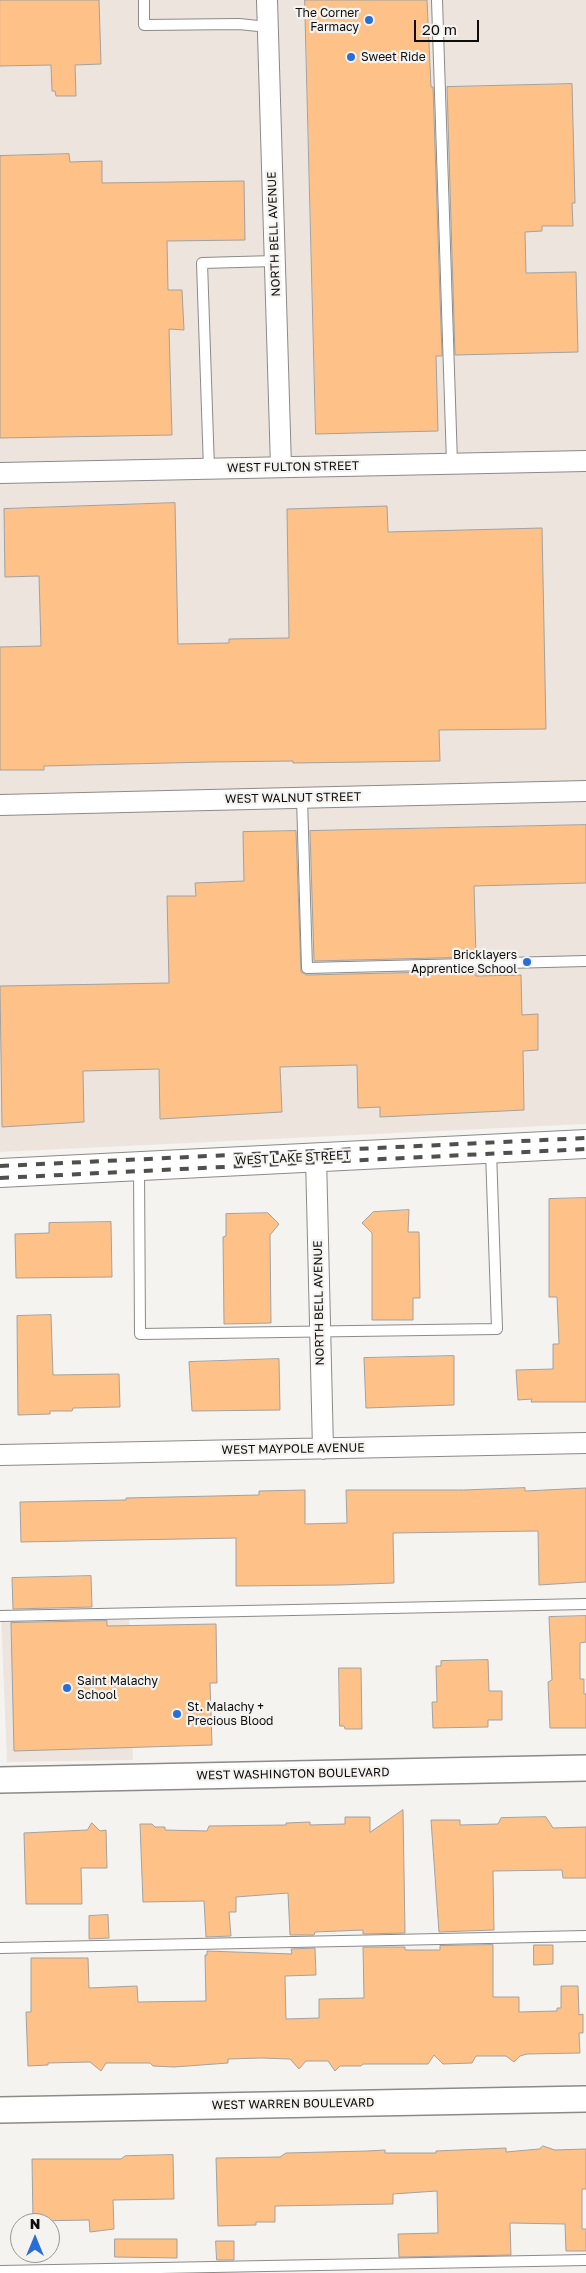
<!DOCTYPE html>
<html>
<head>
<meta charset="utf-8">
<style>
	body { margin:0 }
	#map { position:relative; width:586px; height:2273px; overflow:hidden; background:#f5f3f0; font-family:"Golos Text",sans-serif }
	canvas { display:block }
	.north { position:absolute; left:10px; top:2213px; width:50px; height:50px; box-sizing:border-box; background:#f5f3f0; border:1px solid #999795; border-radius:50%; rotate:0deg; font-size:14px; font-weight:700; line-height:20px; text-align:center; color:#0e0d0c }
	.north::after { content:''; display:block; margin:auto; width:18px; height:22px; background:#296dd9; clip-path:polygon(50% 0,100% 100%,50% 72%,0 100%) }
	.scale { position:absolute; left:414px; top:20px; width:65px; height:22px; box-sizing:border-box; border:2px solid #0e0d0c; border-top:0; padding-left:6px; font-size:15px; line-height:18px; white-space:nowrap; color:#0e0d0c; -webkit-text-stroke:4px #f5f3f0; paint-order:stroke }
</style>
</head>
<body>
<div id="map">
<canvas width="586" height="2273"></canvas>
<div class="north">N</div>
<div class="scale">20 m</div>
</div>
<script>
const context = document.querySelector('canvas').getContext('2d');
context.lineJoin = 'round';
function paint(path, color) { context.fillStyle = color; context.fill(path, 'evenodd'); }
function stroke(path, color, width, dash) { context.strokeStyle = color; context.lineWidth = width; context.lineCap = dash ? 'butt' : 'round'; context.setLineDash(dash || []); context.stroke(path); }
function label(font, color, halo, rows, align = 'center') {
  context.font = font + ' "Golos Text",sans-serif'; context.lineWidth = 4.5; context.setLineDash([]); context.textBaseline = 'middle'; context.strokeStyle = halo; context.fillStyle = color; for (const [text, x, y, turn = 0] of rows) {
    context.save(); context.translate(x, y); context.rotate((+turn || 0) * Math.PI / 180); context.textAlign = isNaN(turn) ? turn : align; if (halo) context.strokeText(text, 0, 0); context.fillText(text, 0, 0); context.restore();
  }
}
paint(new Path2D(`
	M0 0H586V1124L0 1152Z
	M129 1613 133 1760 7 1762 1 1616Z`), '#ede5dd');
const building = new Path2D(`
	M0 0H99L101 64 75 65 76 96H56L55 91H52L51 65 0 66Z
	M305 0H427L431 87H433L442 356H436L438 431 316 434Z
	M572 84 575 203H572L573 226H542V231L525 232 526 273 576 272 578 352 455 355 447 87Z
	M69 154 70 162 102 161V183L244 181 245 240 167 241 168 290H182L184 330 169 329 172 435 0 438V156Z
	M175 503 178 644 229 643V639L289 638 287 509 387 506 388 532 542 528 546 729 439 730 440 761 293 763V761L210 762 44 766V770H0V647L41 646 39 576 5 577 4 509Z
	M586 825V883L474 886 476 957 314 961 310 831Z
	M296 831 301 972 307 975 476 971V976L521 975 522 1015 538 1014V1050L523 1051 524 1110 380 1117V1107L358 1108 357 1065 280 1067 282 1112 160 1119 159 1069 83 1071 84 1122 2 1127 0 986 169 983 167 896H196L195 883 244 881 243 832Z
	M586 1198V1402H531L532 1399 518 1400 516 1370 553 1369V1344H559L557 1297H549V1199Z
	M409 1210 408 1232H419L420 1298H413V1320H372V1233L362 1223 373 1212Z
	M268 1213 279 1224 270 1235 271 1323 224 1324 223 1237 226 1236V1214Z
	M111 1222 112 1277 16 1278 15 1234 49 1233V1223Z
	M51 1315 53 1375 119 1374 120 1407 73 1408 72 1411H50V1414L18 1415 17 1316Z
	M454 1356V1405L366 1408 364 1358Z
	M279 1359 280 1410 192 1411 189 1362Z
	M525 1488V1491L586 1488V1582L539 1585 538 1531 393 1533 394 1583 339 1585 236 1586V1538L21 1542 20 1502 126 1500V1498L259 1495V1491L305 1490V1524L347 1523 346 1490H463Z
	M91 1576 92 1607 13 1609 12 1578Z
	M586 1616V1642L580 1643V1679H584V1694H586V1728H550L548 1682 552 1680 549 1617Z
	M107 1621V1626L216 1624 217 1683H210L212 1745 14 1751 11 1623Z
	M488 1660 489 1691H502V1720H488V1727L433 1728 432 1702H437L436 1666H441V1661Z
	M339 1668H361L362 1729H345L344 1726H340Z
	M403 1810 405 1933 363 1934V1930L315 1932 314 1935H290L288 1893 236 1897V1912H229L231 1936 206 1937 204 1901 143 1902 140 1824H152L155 1827H165V1830L207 1831 209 1826 286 1825V1823L310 1822V1825L345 1824V1817H370V1832Z
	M546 1817 553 1828 586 1827V1878H563L562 1870 493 1871 494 1930 439 1932 431 1820H460V1825L498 1824 501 1818Z
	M92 1823 100 1831 106 1830 107 1868H81L82 1904H26L24 1833 87 1830Z
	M108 1915 109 1938 89 1939V1916Z
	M493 1945V1997H519V2012L557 2011V2008H561V1986H578L579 2015 583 2014V2033H579L580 2053 527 2054 520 2056 514 2062 506 2056H476L472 2063 443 2064 434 2055 428 2064H363L361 2066H340L335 2071 328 2061H306L299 2069 290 2059 261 2058 228 2059V2063L174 2067 153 2066 150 2063H106L101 2071 90 2062 48 2063V2065L28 2066 26 2012H31V1958H88L89 1988 137 1986 138 2002 206 2001 205 1955H207V1951L292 1954 291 1949 315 1948 316 1975 285 1976 286 2019 319 2018V1999L364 1998 363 1947H405V1950H440V1946Z
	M534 1945H553V1964L534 1965Z
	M543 2146 555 2150 586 2149V2189H582V2229H586V2251H566L565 2224 510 2223 511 2255 399 2257 398 2234 438 2233 437 2191 393 2194V2204L275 2206V2222H256V2225L218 2226 216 2158 280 2157 286 2153 367 2151 385 2150V2153H436V2151L506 2148V2152L539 2149Z
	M173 2155 174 2199 113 2200 114 2229 90 2232 89 2220 33 2221 32 2159H121L125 2156Z
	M115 2239H177V2258L115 2257Z
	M216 2241H234V2260H217Z`);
paint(building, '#fec187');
stroke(building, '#a4a19f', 1);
const service = new Path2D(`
	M144 0V25L239 24 268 27
	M437 0 452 463
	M209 469 202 263 275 261
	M302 798 307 968 586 961
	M139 1167 140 1334 497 1329 491 1151
	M0 1616 586 1604
	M0 1948 586 1936
	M0 2271 586 2260`);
const minor = new Path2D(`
	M267 0 281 467
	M0 473 586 461
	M0 805 586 791
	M316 1157 323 1449
	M0 1455 586 1443`);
const tertiary = new Path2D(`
	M0 1780 586 1768
	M0 2110 586 2099`);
const secondary = new Path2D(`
	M0 1173 586 1144`);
stroke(service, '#8c8a88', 12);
stroke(minor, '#8c8a88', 22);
stroke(tertiary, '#8c8a88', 28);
stroke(secondary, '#8c8a88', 30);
stroke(service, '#fff', 10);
stroke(minor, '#fff', 20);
stroke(tertiary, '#fff', 25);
stroke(secondary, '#fff', 28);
stroke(new Path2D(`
	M0 1166 586 1138
	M0 1178 586 1149`), '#504f4d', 4, [9, 9]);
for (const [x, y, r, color] of [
	[369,20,5,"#296dd9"],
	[351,57,5,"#296dd9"],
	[527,962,5,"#296dd9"],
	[67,1688,5,"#296dd9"],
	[177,1714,5,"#296dd9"]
]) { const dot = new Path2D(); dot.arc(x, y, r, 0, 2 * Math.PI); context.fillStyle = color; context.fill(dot); stroke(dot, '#f5f3f0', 2); }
label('12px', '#0e0d0c', '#f5f3f0', [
	["The Corner",359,13,"right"],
	["Farmacy",359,27,"right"],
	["Sweet Ride",361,57],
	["Bricklayers",517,955,"right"],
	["Apprentice School",517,969,"right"],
	["Saint Malachy",77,1681],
	["School",77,1695],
	["St. Malachy +",187,1707],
	["Precious Blood",187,1721]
], 'left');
label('12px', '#0e0d0c', '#f5f3f0', [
	["NORTH BELL AVENUE",274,234,-92],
	["WEST FULTON STREET",293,467,-1],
	["WEST WALNUT STREET",293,798,-1],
	["WEST LAKE STREET",293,1158,-3],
	["NORTH BELL AVENUE",319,1303,-91],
	["WEST MAYPOLE AVENUE",293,1449,-1],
	["WEST WASHINGTON BOULEVARD",293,1774,-1],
	["WEST WARREN BOULEVARD",293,2104,-1]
]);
</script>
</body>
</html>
